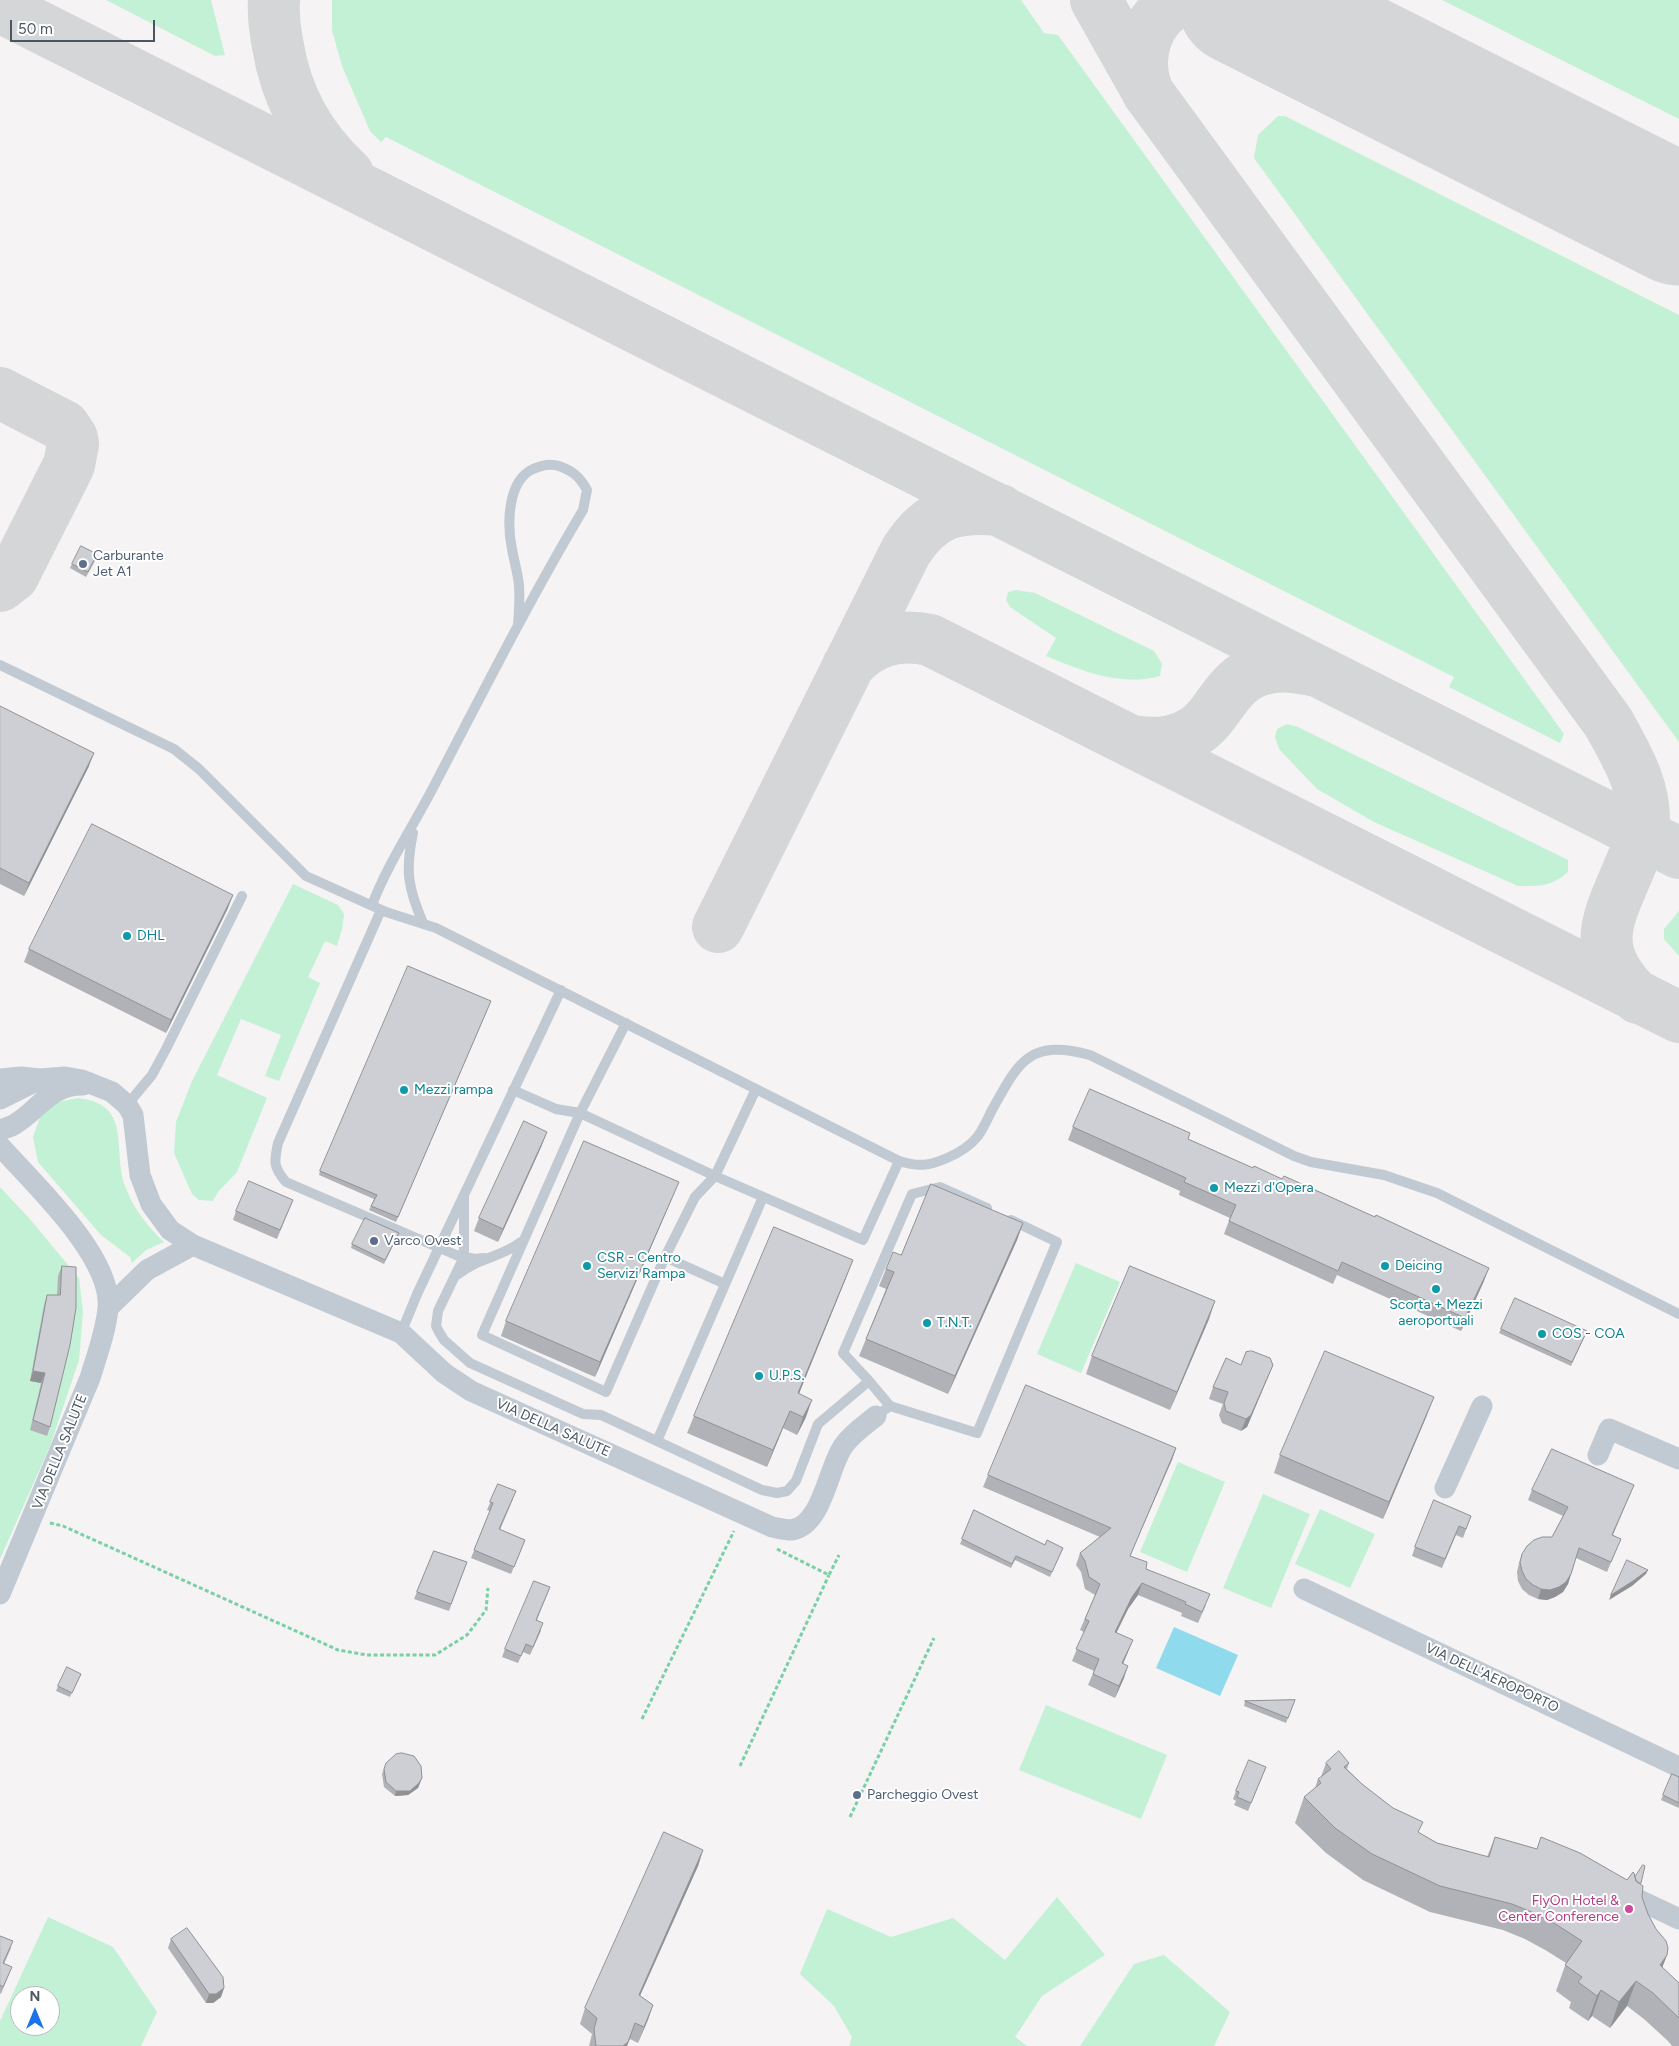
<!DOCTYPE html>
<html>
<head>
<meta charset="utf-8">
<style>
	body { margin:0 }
	#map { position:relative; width:1679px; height:2046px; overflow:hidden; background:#f5f3f3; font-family:Figtree,sans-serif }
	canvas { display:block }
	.north { position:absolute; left:10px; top:1986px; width:50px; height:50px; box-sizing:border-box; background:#fff; border:1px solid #b7bbc0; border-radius:50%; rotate:0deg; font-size:14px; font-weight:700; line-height:20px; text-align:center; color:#4a5661 }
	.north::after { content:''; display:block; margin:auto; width:18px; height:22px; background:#1a73e8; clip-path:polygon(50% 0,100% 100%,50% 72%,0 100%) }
	.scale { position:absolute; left:10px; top:20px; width:145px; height:22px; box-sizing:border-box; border:2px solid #4a5661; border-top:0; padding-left:6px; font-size:15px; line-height:18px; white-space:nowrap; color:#4a5661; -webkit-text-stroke:4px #fff; paint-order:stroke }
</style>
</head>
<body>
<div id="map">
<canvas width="1679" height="2046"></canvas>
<div class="north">N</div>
<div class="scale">50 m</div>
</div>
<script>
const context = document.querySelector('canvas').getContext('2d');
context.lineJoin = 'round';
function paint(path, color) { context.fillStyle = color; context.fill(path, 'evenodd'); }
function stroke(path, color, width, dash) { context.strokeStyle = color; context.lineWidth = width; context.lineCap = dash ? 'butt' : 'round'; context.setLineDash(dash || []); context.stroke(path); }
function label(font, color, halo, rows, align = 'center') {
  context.font = font + ' Figtree,sans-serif'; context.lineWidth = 4; context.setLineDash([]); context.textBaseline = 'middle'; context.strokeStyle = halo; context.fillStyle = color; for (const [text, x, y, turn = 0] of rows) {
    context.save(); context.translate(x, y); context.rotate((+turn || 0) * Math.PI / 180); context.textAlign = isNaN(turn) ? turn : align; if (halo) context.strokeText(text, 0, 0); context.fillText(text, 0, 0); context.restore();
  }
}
paint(new Path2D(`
	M106 0H211L225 55 215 56Z
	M332 0H1021L1044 33 1058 35 1564 734 1560 743 1449 687 1454 677 386 137 381 142 370 131 342 66 332 30Z
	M1442 0H1679V119Z
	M1278 116H1285L1679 315V742L1254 158 1258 135Z
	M1016 590 1035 593 1154 651 1162 664 1160 676C1121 687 1082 671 1046 656L1056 638 1010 607 1006 600 1008 592Z
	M1287 724 1298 727 1568 860V872C1551 887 1539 886 1518 886L1374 822 1317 789 1279 749 1275 737 1277 729Z
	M293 884 338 905 344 914 342 929 337 946 325 941 308 977 320 983 279 1081 265 1076 281 1035 241 1019 217 1075 267 1098 237 1172 218 1192 213 1201 199 1200 192 1194 174 1153 176 1122 192 1081Z
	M1679 911V956L1664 939V929Z
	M78 1098C133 1104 112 1149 125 1186 133 1208 147 1226 164 1242L146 1250 132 1263 130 1257 101 1235 38 1162 33 1137 40 1117 57 1102Z
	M0 1187 29 1218 79 1278 83 1312 79 1360 50 1446 0 1559Z
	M1076 1263 1120 1282 1081 1373 1037 1354Z
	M1178 1462 1225 1482 1187 1572 1140 1552Z
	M1263 1494 1310 1514 1271 1608 1223 1588Z
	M1320 1509 1375 1534 1350 1588 1295 1564Z
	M1046 1705 1167 1755 1141 1819 1019 1770Z
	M1057 1897 1105 1955 1042 1996 1015 2037 1027 2046H849L852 2037 834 2006 800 1974 827 1909 891 1937 953 1918 1005 1960Z
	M48 1917 113 1947 157 2012 141 2046H0V2021ZM20 1996H50V2026H20Z
	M1164 1955 1230 2012 1214 2046H1080L1134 1964Z`), '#c3f1d5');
paint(new Path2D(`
	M1174 1627 1238 1655 1220 1696 1156 1668Z`), '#90daee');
stroke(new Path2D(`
	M274 0C273 15 275 31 278 46 286 97 310 139 348 174
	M1096 0 1149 94 1608 722C1627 756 1649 792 1643 833 1642 842 1636 852 1632 861 1609 918 1586 948 1638 998
	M1243 0 1250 4
	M0 7 1679 853
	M1148 93C1134 58 1145 17 1180 0
	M0 393 64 426 72 438 73 444 69 465 13 576 0 586
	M848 666C870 641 897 633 930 640L1679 1017
	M1131 741C1161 746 1191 742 1211 716 1225 698 1236 677 1260 670 1280 664 1298 667 1317 671
	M718 927 906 551C931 512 956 506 1000 510`), '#d5d6d8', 52);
stroke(new Path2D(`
	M1242 0 1679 220`), '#d5d6d8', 131);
stroke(new Path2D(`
	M50 1523 63 1526 338 1650 367 1655H435L467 1635 486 1610 488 1588
	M777 1549 829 1575 839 1555
	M642 1719 734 1531
	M740 1766 829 1575
	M850 1817 934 1638`), '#7ad0a6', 3, [4, 2.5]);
stroke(new Path2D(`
	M0 665 174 749 199 769 306 876 386 912 436 928 899 1161C918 1167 929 1166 947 1158 959 1153 970 1146 978 1136 983 1129 987 1120 991 1112 1018 1063 1028 1038 1090 1055L1294 1156 1311 1162 1384 1175 1437 1193 1679 1314
	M413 833C405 871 408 888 423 923
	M372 905C388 863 414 825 435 784 483 692 530 599 583 510L587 490C580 477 573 471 559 466 550 463 542 465 533 469 507 481 507 525 512 549 514 561 518 573 519 586 520 599 519 612 518 625
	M381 910 278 1143C274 1162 273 1167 286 1182L456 1255 475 1259 484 1258
	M626 1023 580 1113 482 1335 606 1392 665 1257 695 1197 715 1176 756 1089
	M513 1090 556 1109 580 1113 715 1176 863 1240 899 1161
	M127 1105 152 1075 166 1049 242 896
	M464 1195V1257L438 1311 436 1326 439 1332 444 1340 470 1363 583 1414 601 1415 762 1490 777 1493 787 1491 796 1481 818 1424 869 1381 890 1406 876 1416
	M665 1257 725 1284
	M457 1275C479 1257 500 1258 521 1242
	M401 1333 418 1292 561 990
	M869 1381 843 1353 912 1194 940 1187 987 1208
	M890 1406 977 1433 1057 1242 1011 1220
	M657 1441 763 1197`), '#c1cad2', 10);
stroke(new Path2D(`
	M0 1079 21 1077 40 1079 65 1077 82 1080 112 1092 127 1105 133 1115 140 1175 151 1204 170 1230 193 1245 401 1333 444 1373 471 1391 772 1527C778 1528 785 1530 791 1530 823 1526 828 1466 844 1445 853 1433 865 1425 876 1416
	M0 1099 38 1080
	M0 1130C5 1128 11 1127 15 1124 40 1109 49 1085 83 1085
	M0 1146C33 1183 113 1257 108 1308 106 1331 97 1355 90 1378L0 1594
	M109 1307 147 1270 193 1245
	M1598 1455 1609 1429 1679 1459
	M1445 1488 1482 1406
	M1304 1589 1679 1767
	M1637 1899 1679 1919`), '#c1cad2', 21);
paint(new Path2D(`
	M96 559 86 577 70 568 72 564Z
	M0 706 89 766 24 896 0 884Z
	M228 908 166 1033 24 962 29 949Z
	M491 1001 396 1222 369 1210 374 1199 319 1175 320 1171Z
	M1073 1127 1188 1139 1484 1281 1461 1331 1337 1275 1333 1284 1224 1234 1230 1218 1179 1195 1180 1191 1068 1140Z
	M542 1145 498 1242 474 1231 479 1218Z
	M673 1196 595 1377 501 1336 506 1321Z
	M293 1200 277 1239 233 1220 236 1211Z
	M1023 1223 1017 1240 948 1394 859 1356 866 1339 886 1289 879 1286 886 1269 901 1255Z
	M399 1233 384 1264 351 1248 352 1244Z
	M62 1266 50 1427 47 1436 30 1430 41 1383 30 1381 44 1305 47 1295H57L58 1276Z
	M846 1278 799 1393 806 1417 797 1435 783 1428 767 1467 687 1433 694 1416Z
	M1209 1319 1170 1410 1086 1374 1092 1356Z
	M1501 1329 1587 1331 1571 1366 1499 1333Z
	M1241 1365H1273L1247 1427 1241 1431 1222 1423 1219 1415 1223 1404 1209 1399 1213 1387Z
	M1427 1415 1383 1519 1274 1473 1280 1455Z
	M1176 1448 1130 1556 1146 1569 1206 1605 1198 1623 1181 1616 1182 1613 1138 1595 1128 1609 1116 1633 1128 1652 1123 1664 1124 1678 1115 1698 1088 1685 1094 1671 1072 1661 1084 1632 1080 1630 1095 1595 1085 1589 1081 1572 1076 1565 1080 1553 1100 1537 983 1487 988 1475Z
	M498 1484 513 1499 500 1530 525 1540 511 1574 471 1558 490 1511 487 1510Z
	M1634 1485 1613 1535 1617 1548 1607 1572 1576 1558 1568 1584 1563 1592 1555 1597 1547 1600 1538 1599 1529 1595 1522 1589 1518 1581 1517 1572 1519 1563 1522 1554 1552 1537 1563 1516 1528 1500 1532 1490Z
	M974 1510 1045 1545 1063 1548 1050 1577 1015 1560 1011 1568 960 1544Z
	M1471 1516 1463 1538 1456 1535 1442 1568 1412 1556 1415 1547Z
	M434 1551 467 1562 449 1611 414 1599Z
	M550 1587 537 1620 541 1631 530 1655 523 1652 518 1663 502 1657 505 1649Z
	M81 1674 70 1697 56 1691 58 1686Z
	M1295 1700 1286 1723 1244 1706 1245 1701Z
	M386 1763 422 1778 418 1788 408 1795 395 1796 384 1787 382 1774Z
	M1326 1763H1349L1347 1769 1362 1784 1419 1833 1437 1843 1487 1857 1495 1837 1537 1849 1541 1837 1627 1880 1635 1877 1641 1884 1642 1897 1648 1914 1667 1955 1662 1968 1679 1983V2046H1672L1668 2041 1644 2019 1627 2006 1610 2028 1592 2016 1588 2021 1569 2008 1571 2002 1556 1991 1566 1963 1547 1951 1525 1939 1503 1930 1430 1912 1363 1880 1326 1853 1295 1823 1304 1797 1315 1788 1318 1779 1321 1777Z
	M1266 1767 1248 1811 1234 1805 1236 1801 1233 1799 1236 1791Z
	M1679 1777V1808L1661 1800 1663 1795Z
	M703 1850 698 1866 640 1996 653 2005 638 2043 630 2039 627 2046H589L592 2034 580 2024 585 2008Z
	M0 1936 11 1948 4 1964 9 1974 1 1994 0 1993Z
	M171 1939 224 1988 221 1997 213 2003H206L168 1948Z`), '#b0b2b7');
paint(new Path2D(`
	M94 753 89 766 24 896 29 883Z
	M233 895 228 908 166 1033 171 1020Z
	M547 1132 542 1145 498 1242 503 1229Z
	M679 1182 673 1196 595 1377 600 1362Z
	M1023 1223 1017 1240 948 1394 955 1376Z
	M853 1260 846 1278 792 1411 798 1393Z
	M1489 1268 1484 1281 1461 1331 1465 1318Z
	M1215 1301 1209 1319 1170 1410 1177 1392Z
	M1273 1365 1247 1427 1241 1431 1246 1419Z
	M33 1371 45 1373 41 1383 30 1381Z
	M1434 1397 1427 1415 1383 1519 1389 1502Z
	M812 1400 806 1417 797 1435 803 1417Z
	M790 1411 783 1428 767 1467 773 1450Z
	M1176 1448 1172 1460 1125 1567 1130 1556Z
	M1648 1570 1646 1574 1632 1586 1609 1600 1611 1595Z
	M1571 1574 1568 1584 1563 1592 1555 1597 1547 1600 1538 1599 1541 1589Z
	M1142 1583 1138 1595 1128 1609 1111 1644 1115 1632 1132 1597Z
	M1133 1640 1128 1652 1118 1675 1122 1663Z
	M1128 1666 1124 1678 1115 1698 1119 1686Z
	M422 1778 418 1788 408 1795 395 1796 396 1791Z
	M703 1850 698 1866 633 2011 639 1995Z
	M1667 1955 1657 1981 1660 1965Z
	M1636 1981 1627 2006 1610 2028 1619 2002Z
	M224 1988 221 1997 213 2003H206L209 1994Z
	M1601 1990 1592 2016 1588 2021 1597 1996Z
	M653 2005 648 2020 638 2043 644 2027Z
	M635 2023 627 2046H623Z`), '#909195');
const building = new Path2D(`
	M81 546 97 554 88 572 72 564Z
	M0 706 94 753 29 883 0 868Z
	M92 824 233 895 171 1020 29 949Z
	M408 966 491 1001 398 1217 371 1206 377 1195 320 1171Z
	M1090 1089 1190 1133 1188 1139 1253 1168 1254 1166 1282 1179 1284 1176 1375 1217 1376 1215 1489 1268 1465 1318 1342 1262 1338 1271 1229 1221 1236 1205 1184 1182 1186 1178 1073 1127Z
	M524 1121 547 1132 503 1229 479 1218Z
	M584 1141 679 1182 600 1362 506 1321Z
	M249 1181 293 1200 280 1230 236 1211Z
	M931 1184 1023 1223 955 1376 866 1339 894 1272 886 1269 893 1252 901 1255Z
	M365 1218 399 1233 385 1260 352 1244Z
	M774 1227 853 1260 798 1393 812 1400 803 1417 790 1411 773 1450 694 1416Z
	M62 1266 76 1267V1308L70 1345 50 1427 33 1420 45 1373 33 1371 47 1295H60Z
	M1130 1266 1215 1301 1177 1392 1092 1356Z
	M1515 1298 1587 1331 1572 1362 1501 1329Z
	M1252 1351 1270 1358 1273 1365 1251 1415 1246 1419 1226 1411 1224 1403 1228 1392 1213 1387 1226 1358 1241 1365 1246 1352Z
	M1325 1351 1434 1397 1389 1502 1280 1455Z
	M1026 1385 1176 1448 1130 1556 1147 1562 1146 1569 1210 1594 1202 1612 1185 1604 1186 1602 1142 1583 1132 1597 1115 1632 1133 1640 1122 1663 1128 1666 1119 1686 1093 1674 1099 1659 1076 1649 1089 1621 1085 1619 1100 1584 1089 1577 1085 1561 1080 1553 1111 1528 988 1475Z
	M1552 1449 1634 1485 1612 1535 1621 1539 1611 1562 1579 1548 1571 1574 1566 1582 1559 1587 1550 1590 1541 1589 1533 1585 1526 1579 1522 1571 1520 1562 1522 1554 1527 1546 1534 1540 1542 1537H1552L1568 1507 1532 1490Z
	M498 1484 516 1491 499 1529 525 1540 514 1567 474 1550 493 1503 490 1502Z
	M1434 1500 1471 1516 1466 1529 1459 1526 1445 1559 1415 1547Z
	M974 1510 1045 1545 1047 1540 1063 1548 1052 1572 1016 1556 1012 1564 962 1539Z
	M434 1551 467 1562 451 1604 417 1592Z
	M1627 1560 1648 1570 1633 1581 1611 1595Z
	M534 1581 550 1587 536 1620 543 1623 533 1647 526 1644 521 1656 505 1649Z
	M67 1667 81 1674 72 1693 58 1686Z
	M1295 1700 1288 1718 1245 1701Z
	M1339 1751 1349 1763 1344 1767 1362 1784 1393 1808 1423 1822 1418 1832 1437 1843 1489 1857 1495 1837 1537 1849 1541 1837 1580 1853 1627 1880 1633 1872 1634 1873 1636 1881 1643 1886 1642 1897 1648 1914 1656 1929 1666 1941 1668 1948 1667 1955 1660 1965 1679 1983V2018L1653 1993 1636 1981 1619 2002 1601 1990 1597 1996 1578 1982 1582 1977 1565 1965 1582 1941 1557 1925 1534 1913 1512 1904 1440 1886 1372 1854 1335 1828 1304 1797 1321 1783 1318 1779 1331 1769 1326 1763Z
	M402 1753 414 1756 421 1766 422 1778 419 1783 410 1791H396L386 1782 384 1769 386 1763 396 1754Z
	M1249 1760 1266 1767 1251 1803 1237 1797 1239 1792 1236 1791Z
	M1672 1774 1679 1777V1803L1663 1795Z
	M664 1832 703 1850 639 1995 653 2005 644 2027 635 2023 628 2042 623 2046H596L594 2029 597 2018 585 2008Z
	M1643 1865 1645 1866 1641 1883H1639L1636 1881 1635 1877Z
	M187 1928 223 1977 224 1988 216 1994H209L171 1939Z
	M0 1936 13 1941 3 1963 12 1967 3 1987 0 1985Z`);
paint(building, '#cdcfd5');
stroke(building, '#909195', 1);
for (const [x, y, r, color] of [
	[83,564,5,"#5c6f8a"],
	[127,936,5,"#0f9aa8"],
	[404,1090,5,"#0f9aa8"],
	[1214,1188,5,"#0f9aa8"],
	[374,1241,5,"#5c6f8a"],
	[587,1266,5,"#0f9aa8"],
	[1385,1266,5,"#0f9aa8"],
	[1436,1289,5,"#0f9aa8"],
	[927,1323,5,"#0f9aa8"],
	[1542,1334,5,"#0f9aa8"],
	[759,1376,5,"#0f9aa8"],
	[857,1795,5,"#5c6f8a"],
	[1629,1909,5,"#d1479c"]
]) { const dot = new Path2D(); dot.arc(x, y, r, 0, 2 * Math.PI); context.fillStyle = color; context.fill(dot); stroke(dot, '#fff', 2); }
label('14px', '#4e5e75', '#fff', [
	["Carburante",93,556],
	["Jet A1",93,572],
	["Varco Ovest",384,1241],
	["Parcheggio Ovest",867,1795]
], 'left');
label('14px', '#0d838f', '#fff', [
	["DHL",137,936],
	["Mezzi rampa",414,1090],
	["Mezzi d'Opera",1224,1188],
	["CSR - Centro",597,1258],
	["Servizi Rampa",597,1274],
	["Deicing",1395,1266],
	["Scorta + Mezzi",1436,1305,"center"],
	["aeroportuali",1436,1321,"center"],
	["T.N.T.",937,1323],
	["COS - COA",1552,1334],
	["U.P.S.",769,1376]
], 'left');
label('14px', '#4a5661', '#fff', [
	["VIA DELLA SALUTE",553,1428,24],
	["VIA DELLA SALUTE",60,1452,-68],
	["VIA DELL'AEROPORTO",1492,1678,25]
]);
label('14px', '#b23c85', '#fff', [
	["FlyOn Hotel &",1619,1901],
	["Center Conference",1619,1917]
], 'right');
</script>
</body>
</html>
